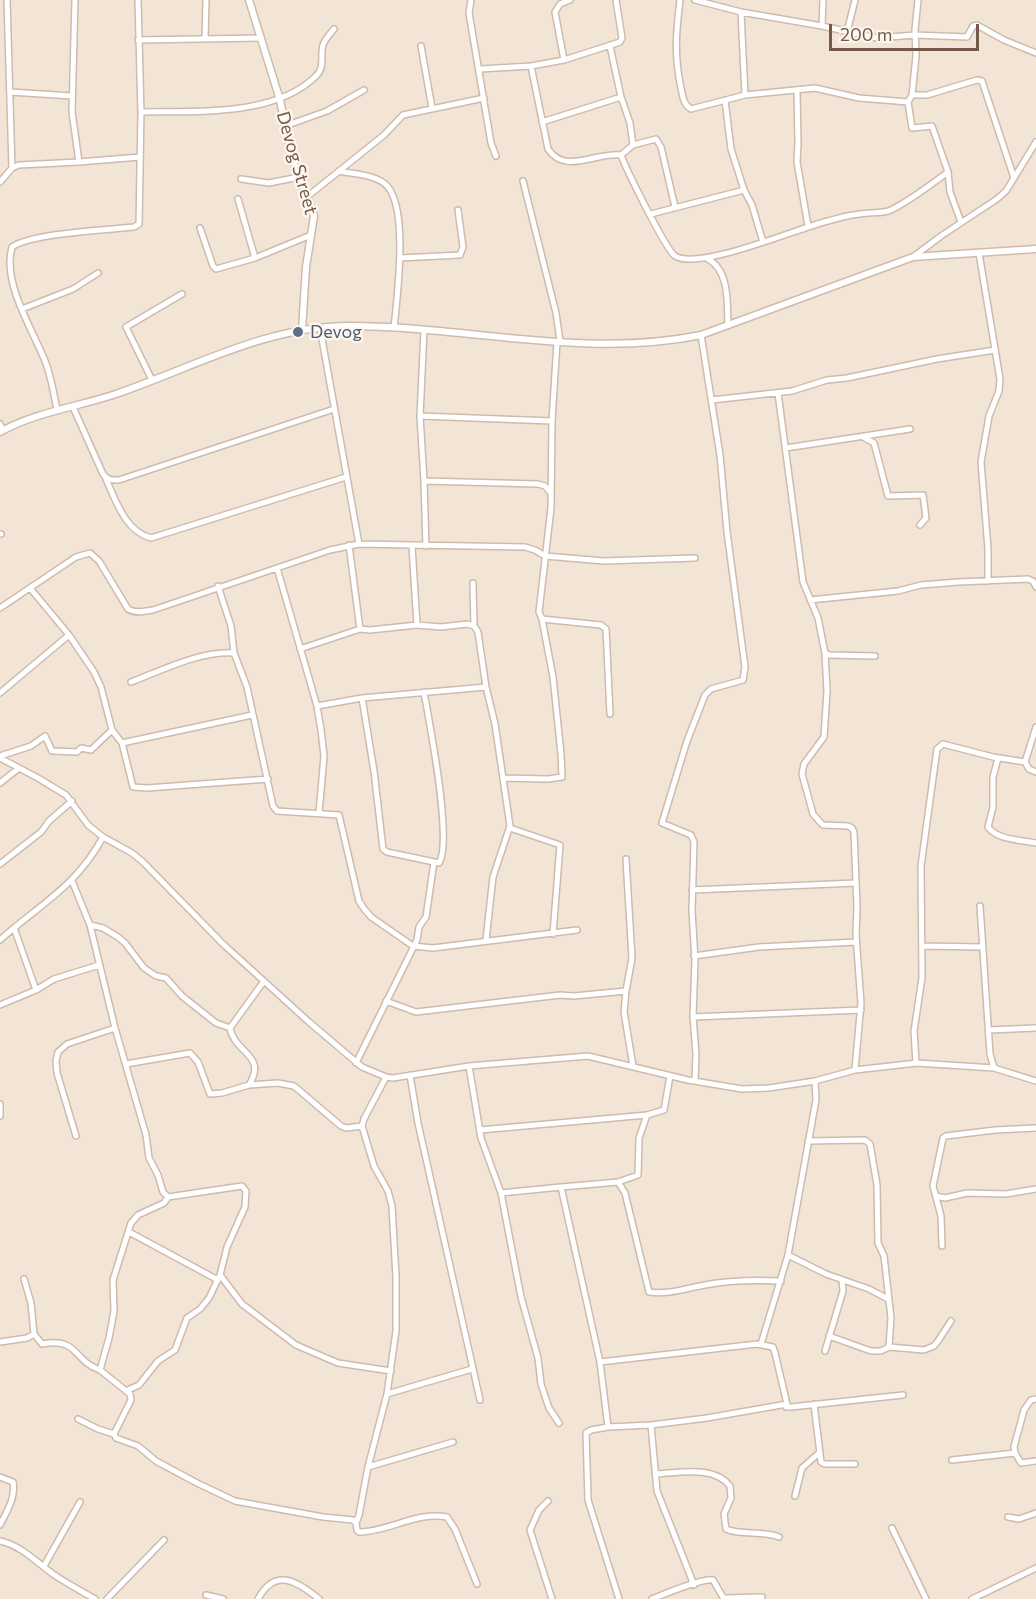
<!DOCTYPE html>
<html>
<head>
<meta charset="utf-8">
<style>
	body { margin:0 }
	#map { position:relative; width:1036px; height:1599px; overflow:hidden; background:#fcf3e7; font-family:Commissioner,sans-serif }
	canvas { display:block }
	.scale { position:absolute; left:829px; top:24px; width:150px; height:27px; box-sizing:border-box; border:3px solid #755a4c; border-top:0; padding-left:8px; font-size:18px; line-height:21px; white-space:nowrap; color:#755a4c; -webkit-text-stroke:4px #fef7ee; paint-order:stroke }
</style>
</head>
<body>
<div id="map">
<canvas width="1036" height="1599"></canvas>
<div class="scale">200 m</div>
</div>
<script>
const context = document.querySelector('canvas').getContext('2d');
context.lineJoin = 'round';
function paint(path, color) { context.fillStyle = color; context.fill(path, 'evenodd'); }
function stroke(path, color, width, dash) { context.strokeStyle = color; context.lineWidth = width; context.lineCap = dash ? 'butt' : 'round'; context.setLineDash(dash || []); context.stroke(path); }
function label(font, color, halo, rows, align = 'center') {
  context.font = font + ' Commissioner,sans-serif'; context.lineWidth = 4.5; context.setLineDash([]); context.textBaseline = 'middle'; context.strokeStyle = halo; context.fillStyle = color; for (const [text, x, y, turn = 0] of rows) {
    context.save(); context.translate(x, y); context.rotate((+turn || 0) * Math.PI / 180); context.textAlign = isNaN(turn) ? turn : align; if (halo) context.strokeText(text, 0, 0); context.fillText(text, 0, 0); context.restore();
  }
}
paint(new Path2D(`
	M0 0H1036V1599H0Z`), '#f3e5d6');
const minor = new Path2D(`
	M7 0 12 168
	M75 0 72 112 79 162
	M471 0 469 13 491 143 496 156
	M680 0C676 33 674 56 681 88 683 97 683 104 691 109L745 95 815 88 859 98 908 102
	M695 0 741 12 822 26 877 38 915 35 967 37 973 26 977 25 1004 40 1036 53
	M918 0 915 30 916 56 912 95 908 102 912 128 932 126 948 172 950 192 961 222
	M741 12 745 95
	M822 26 823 0
	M847 32 855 0
	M205 39 206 0
	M138 40 261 38
	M421 46 432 108
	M610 46 621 97 630 123 633 145
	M564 60 555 12 560 4 570 0
	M531 66 548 149C565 175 595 152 621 155
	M480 69 531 66 564 60 620 42 622 38 616 0
	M797 90 798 143 797 162 808 226
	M10 92 72 96
	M912 95H927L977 80 982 81 1014 178
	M725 100 731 149 744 190 752 205 763 242
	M141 112C196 111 276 117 317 75 325 67 320 55 323 45 325 39 330 34 334 29
	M542 122 621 97
	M285 126 327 111 364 90
	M621 155C626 169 666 250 675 256 699 271 798 228 828 221 838 218 849 215 860 214 869 212 882 214 891 210 911 200 930 185 948 172
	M621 155 633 145 656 139 661 147 675 207
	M339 171C353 174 371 174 384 183 410 202 397 297 394 328
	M241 179 269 183 299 177
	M523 181 556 313 560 341
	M0 182 12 168 19 165 79 162 140 157
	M308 196 384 135 403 115 484 98
	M238 199 255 258
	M651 214 744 190
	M200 228 213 266 216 269 255 258 311 235
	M979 253 1000 379 999 391 989 416 981 462 988 549V581
	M913 257 941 236 997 199 1006 191 1036 142
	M400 258 460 255 463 247 458 210
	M708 259C730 271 727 304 728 325
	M22 309 73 289 98 273
	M320 328 359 544
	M424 330 420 416 424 481 426 546
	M152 380 126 327 182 294
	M778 393 803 582 818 618 825 653 827 691 824 737 804 764 802 774 813 814 819 821 823 825 848 826 852 828 854 832 857 907 856 935 861 1003 855 1070
	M712 400 792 391 827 380 847 378 937 359 995 350
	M73 407 103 474C108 481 112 480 119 480L334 409
	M57 410C54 394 51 376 45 361 32 328 2 283 12 247 32 233 107 230 134 227L139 224 141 112 138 0
	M420 416 552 421
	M0 424 3 430
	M863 437 874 443 888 496 923 495 926 518 920 525
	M786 448 910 429
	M106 479C116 501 125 531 151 538L346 477
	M424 481 538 484 545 486 551 493
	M0 534H1
	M349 545 360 629
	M412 546 417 625
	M277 568 317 706 321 730 324 756 319 813
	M473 583 474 626 478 632 486 687 495 724 510 826 493 877 486 940
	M218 586 231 626 234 653 247 687 273 806 277 811 339 815 359 901 365 910 371 917 413 946 433 948 577 930
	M30 588 69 635 94 672 101 687 112 730 122 743 133 787 147 788 268 779
	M810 600 898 591 921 585 958 582 1028 579 1033 581 1036 587
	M0 608 76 557 90 553 99 561 128 609C136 614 145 611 153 610L330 550 359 544 525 547 535 550 545 556 604 561 695 558
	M542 619 601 625 606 629 610 714
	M300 649 360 629 370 630 417 625 441 627 467 624 474 626
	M825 653 829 655 875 656
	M131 682C163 670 199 651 234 653
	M0 693 69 635
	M362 698 374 771 383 849 387 852 439 863C453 841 429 721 424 692
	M317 706 362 698 486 687
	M122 743 252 715
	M0 756 31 746 45 736 52 751 77 752 81 748 91 750 112 730
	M0 758 38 778 66 795 88 825 103 837 132 853 143 862 223 944 309 1022 362 1067 386 1077 393 1078 469 1066 588 1056 688 1080 742 1089 769 1088 815 1081 855 1070 917 1063 994 1068 1036 1081
	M998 758 993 777V807L988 827C997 840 1021 840 1036 843
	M1025 762 1036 727
	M503 778 548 779 562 777 561 754 553 677 542 619 539 612 551 508 552 421 557 342
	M0 783 19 768
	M510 828 560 845 553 934
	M626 859 632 958 626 991 624 1012 633 1066
	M0 864 41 832 49 821 72 801
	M72 881 90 925 115 1028 146 1135 149 1158 158 1175 163 1192 168 1197
	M692 890 856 883
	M980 906 990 1054 994 1068
	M90 925 103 928 118 937 125 943 144 968 156 976 166 978 182 996 216 1023 230 1028
	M14 928 36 990
	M0 940C40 904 76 887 103 837
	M923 946 983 947
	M694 956 759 947 856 942
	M386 1001 416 1012 560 995 574 996 626 991
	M0 1005 36 990 54 979 99 965
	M693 1017 861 1010
	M230 1028C234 1053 268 1055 249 1085
	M230 1028 264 981
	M989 1030 1036 1028
	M356 1063 417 940 419 927 426 917 434 862
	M916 1063 914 1031 922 978 921 866 937 749 943 744 993 757 1025 762 1029 769 1036 772
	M126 1064 190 1053 198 1062 210 1094 222 1093 249 1085 278 1083 294 1086 341 1126 346 1128 362 1126
	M469 1066 481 1138 501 1193 561 1187 600 1362 608 1427
	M410 1075 418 1123 480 1400
	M386 1077 364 1119 362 1126 374 1166 388 1191 392 1206 396 1277V1331L387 1394 368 1467 359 1515 356 1523 357 1530 359 1532C388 1532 417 1511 447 1517L455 1529 477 1584
	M695 1081 696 1054 693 1017 695 960 692 911 694 842 691 835 662 823 687 741 705 695 711 689 743 680 745 667 727 532 720 455 701 335
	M0 1104V1116
	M480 1130 647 1115 664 1110 670 1076
	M76 1136 57 1073 56 1061 58 1052 67 1044 115 1028
	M808 1141 865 1140 870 1144 877 1185 878 1243 884 1256 891 1318 889 1347
	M618 1182 625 1193 649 1292C668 1295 687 1288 705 1285 730 1280 756 1280 781 1281
	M561 1187 618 1182 638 1175 639 1138 647 1115
	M501 1193 521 1297 538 1358 541 1384 549 1408 559 1423
	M936 1196 945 1198 967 1193 1006 1194 1036 1189
	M129 1232 218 1280
	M942 1246 941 1216 933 1186 943 1138 946 1136 995 1130 1036 1128
	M788 1255 826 1274 869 1289 888 1299
	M220 1275 242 1304 296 1345 338 1363 391 1371
	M34 1334 42 1344C79 1337 73 1361 100 1370
	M829 1336 871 1351H881L889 1347 924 1350 934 1346 938 1341 951 1321
	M0 1342 27 1338 34 1334 31 1303 24 1279
	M761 1344 788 1255 816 1100 815 1081
	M825 1351 843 1291 842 1280
	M600 1362 757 1344 773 1347 775 1353 787 1404
	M387 1394 472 1369
	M1036 1399 1031 1400 1024 1410 1014 1447 1015 1453 1021 1463 1036 1461
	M814 1404 821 1462 824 1464H855
	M78 1419 98 1429 114 1434 116 1438 138 1446 156 1461 197 1483 235 1501 323 1517 353 1520 356 1523
	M651 1425 657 1491 694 1585
	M114 1434 131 1400 130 1394 100 1370 109 1338 114 1311 113 1280 131 1223 138 1215 164 1203 168 1197 242 1186 246 1191 245 1207 227 1247 220 1275 209 1298 200 1309 187 1318 175 1350 158 1361 139 1385 128 1390
	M952 1460 1015 1453
	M368 1467 453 1442
	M655 1474C678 1473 714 1465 730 1486L731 1498 724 1514 726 1529C742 1536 762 1530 779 1537
	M0 1477 13 1482C16 1497 7 1511 0 1525
	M795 1496 802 1468 819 1453
	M548 1501 539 1510 530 1530 552 1599
	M1008 1517 1019 1519 1036 1513
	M892 1528 926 1599
	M0 1541C22 1546 35 1561 53 1574 66 1583 81 1591 95 1599
	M44 1566 80 1502
	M206 1595 223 1599
	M724 1598 762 1597
	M107 1599 164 1540
	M258 1599C275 1567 297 1581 319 1599
	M619 1599 588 1500 586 1433 591 1430 608 1427 651 1425 707 1418 787 1404 786 1407H791L903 1395
	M652 1599C664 1594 704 1578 713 1580L724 1599
	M972 1599 1036 1568`);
const tertiary = new Path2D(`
	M249 0 280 100 293 161 314 216 306 267 302 330
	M0 432C36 412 77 407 116 394 192 368 266 326 349 326 466 326 585 359 701 335L913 257 1036 249`);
stroke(minor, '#cdbbae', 8);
stroke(tertiary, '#cdbbae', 9);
stroke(minor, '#fff', 5);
stroke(tertiary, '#fff', 6);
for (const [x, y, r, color] of [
	[298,332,6,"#5c6f8a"]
]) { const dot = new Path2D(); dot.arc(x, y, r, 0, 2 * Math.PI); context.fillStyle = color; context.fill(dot); stroke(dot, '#fef7ee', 2); }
label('18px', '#755a4c', '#fef7ee', [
	["Devog Street",297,163,74]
]);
label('18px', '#4e5e75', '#fef7ee', [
	["Devog",310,332]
], 'left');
</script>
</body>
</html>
